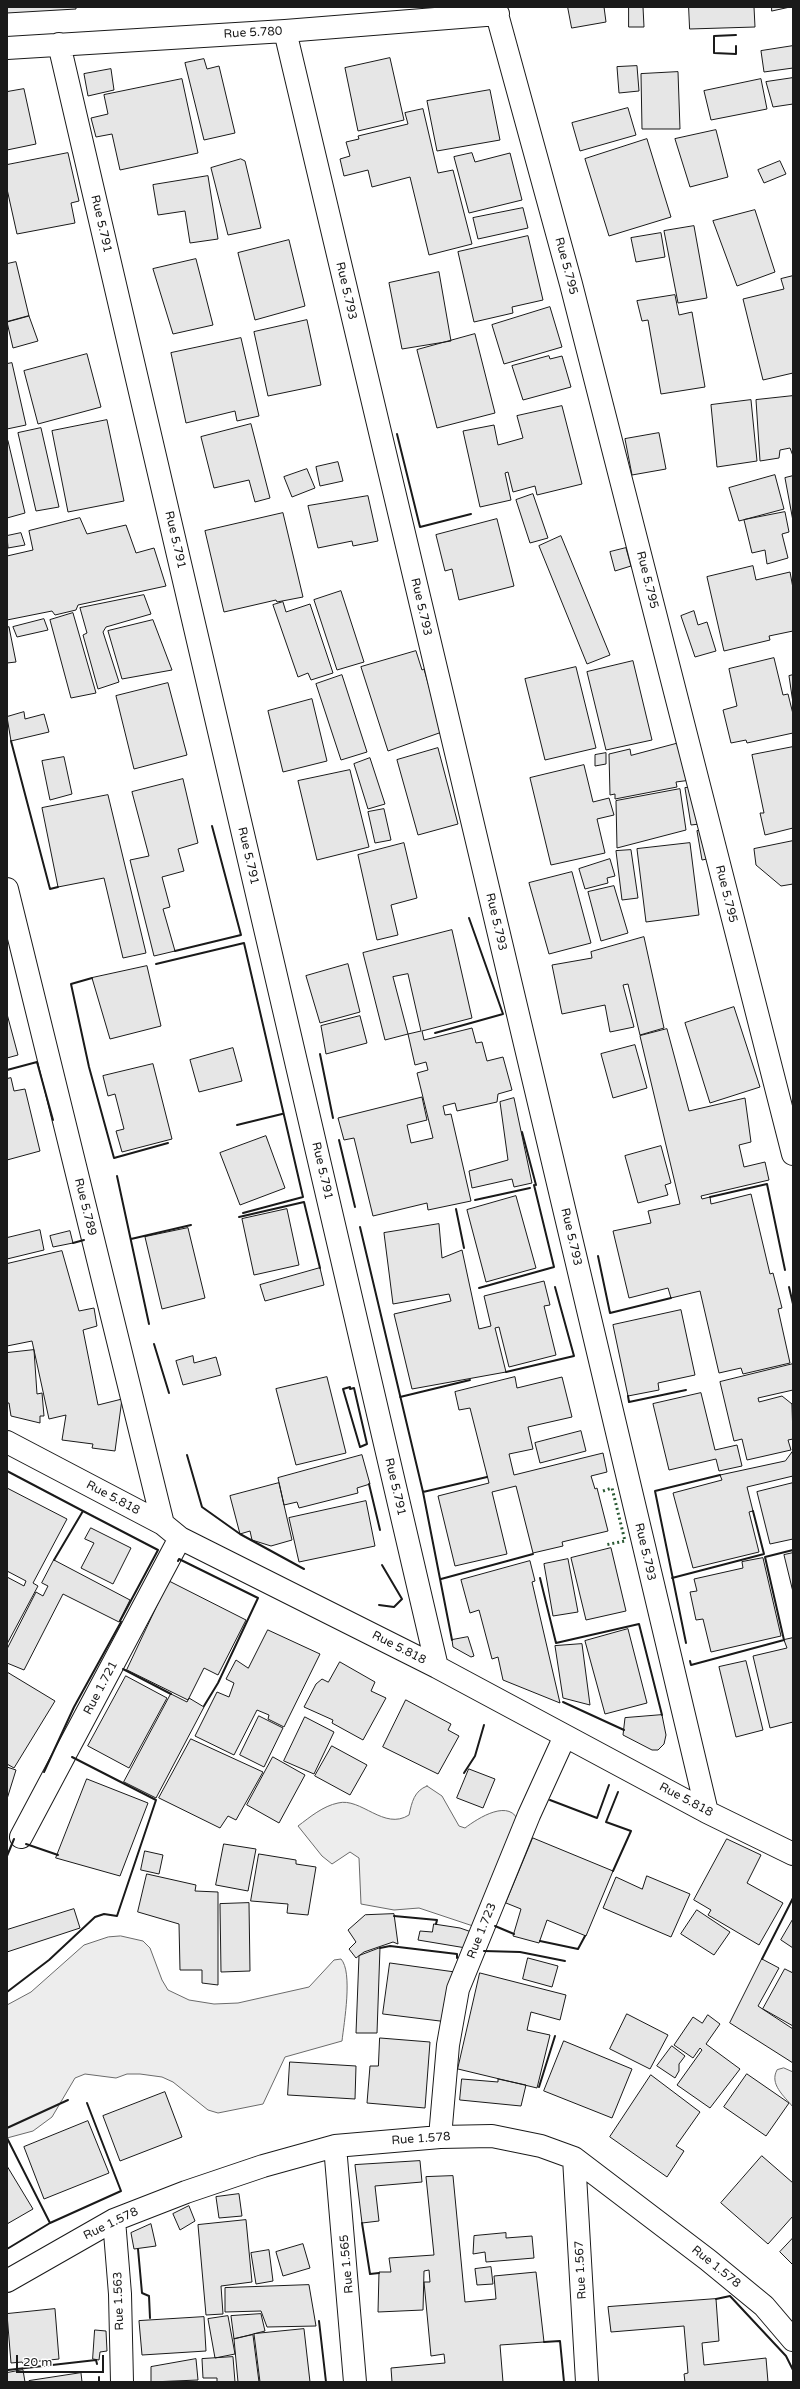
<!DOCTYPE html>
<html>
<head>
<meta charset="utf-8">
<style>
	body { margin:0 }
	#map { position:relative; width:800px; height:2389px; overflow:hidden; background:#fff; font-family:"Varela Round",sans-serif }
	canvas { display:block }
	.frame { position:absolute; inset:0; border:8px solid #1a1a1a; pointer-events:none }
	.scale { position:absolute; left:16px; top:2355px; width:88px; height:18px; box-sizing:border-box; border:2px solid #1a1a1a; border-top:0; padding-left:5px; font-size:12px; line-height:14px; white-space:nowrap; color:#1a1a1a; -webkit-text-stroke:3px #fff; paint-order:stroke }
</style>
</head>
<body>
<div id="map">
<canvas width="800" height="2389"></canvas>
<div class="frame"></div>
<div class="scale">20 m</div>
</div>
<script>
const context = document.querySelector('canvas').getContext('2d');
context.lineJoin = 'round';
function paint(path, color) { context.fillStyle = color; context.fill(path, 'evenodd'); }
function stroke(path, color, width, dash) { context.strokeStyle = color; context.lineWidth = width; context.lineCap = dash ? 'butt' : 'round'; context.setLineDash(dash || []); context.stroke(path); }
function label(font, color, halo, rows, align = 'center') {
  context.font = font + ' "Varela Round",sans-serif'; context.lineWidth = 3; context.setLineDash([]); context.textBaseline = 'middle'; context.strokeStyle = halo; context.fillStyle = color; for (const [text, x, y, turn = 0] of rows) {
    context.save(); context.translate(x, y); context.rotate((+turn || 0) * Math.PI / 180); context.textAlign = isNaN(turn) ? turn : align; if (halo) context.strokeText(text, 0, 0); context.fillText(text, 0, 0); context.restore();
  }
}
const green = new Path2D(`
	M427 1786 442 1796 459 1826 465 1828C478 1818 511 1797 519 1823L473 1926 419 1908 394 1910 361 1904 359 1858 350 1852 332 1864 322 1856 298 1826C310 1817 323 1806 338 1803 361 1797 384 1831 409 1815 412 1802 414 1791 427 1786Z
	M121 1936 143 1941 150 1948 162 1980 168 1990 189 2000 214 2004 238 2003 309 1987 334 1960 341 1959C353 1972 344 2023 342 2041L285 2057 263 2104 218 2113 208 2110 173 2082 162 2077 140 2074H127L116 2078 85 2074 75 2078 52 2117 33 2131 7 2138V2005L31 1992 84 1945 108 1937Z
	M784 2068 793 2072V2107C784 2096 769 2084 777 2070Z`);
paint(green, '#ededed');
stroke(green, '#6a6a6a', 1);
const building = new Path2D(`
	M7 7H76V9L7 13Z
	M568 7H604L606 22 572 28Z
	M629 7H643L644 27H629Z
	M689 7H754L755 27 690 29Z
	M772 7H790L772 11Z
	M793 46V68L764 72 761 51Z
	M390 58 404 120 358 131 345 68Z
	M204 59 207 69 219 66 235 133 204 140 185 63Z
	M637 66 639 91 619 93 617 67Z
	M111 69 114 90 88 96 84 74Z
	M678 72 680 129H642L641 74Z
	M793 78V104L773 107 766 82Z
	M182 79 198 153 120 170 112 134 96 137 91 118 108 114 104 95Z
	M761 79 767 109 711 120 704 91Z
	M24 89 36 144 7 150V92Z
	M490 90 500 140 437 151 427 101Z
	M628 108 636 135 580 151 572 123Z
	M423 109 438 173 453 170 472 244 429 255 410 177 372 187 368 170 344 176 340 159 350 156 346 142 359 139 358 136 408 124 405 113Z
	M716 130 728 177 690 187 675 139Z
	M647 139 671 217 609 236 585 159Z
	M68 153 79 201 71 203 75 223 17 234 7 189V165Z
	M472 153 475 162 510 153 522 200 469 213 454 157Z
	M241 159 245 161 261 228 228 235 211 168Z
	M780 161 786 174 764 183 758 170Z
	M208 176 218 239 190 243 185 211 158 215 153 185Z
	M523 208 528 228 478 239 473 218Z
	M755 210 775 272 737 286 713 221Z
	M694 226 707 298 678 303 664 231Z
	M661 233 665 257 636 262 631 238Z
	M528 236 543 300 512 307 513 313 474 322 458 252Z
	M289 240 305 306 255 320 238 253Z
	M196 259 213 325 173 334 153 269Z
	M16 262 29 316 7 322V264Z
	M439 272 451 341 402 349 389 283Z
	M793 276V373L763 380 743 299 784 289 781 279Z
	M675 295 679 315 692 312 705 387 661 394 648 320 642 321 637 301Z
	M550 307 562 347 504 364 492 325Z
	M29 316 38 341 13 348 7 322Z
	M307 320 321 385 268 396 254 332Z
	M475 334 495 413 437 428 417 350Z
	M241 338 259 416 237 421 235 411 186 423 171 353Z
	M87 354 101 407 38 424 24 371Z
	M549 356 550 359 562 356 571 387 523 400 512 366Z
	M12 363 26 425 7 429V364Z
	M793 396V456L790 448 780 450 779 458 760 461 756 400Z
	M751 400 757 461 717 467 711 405Z
	M562 406 582 484 537 495 535 486 513 492 508 472 505 473 511 500 480 507 463 431 494 425 498 445 523 438 517 416Z
	M107 420 124 501 68 512 52 431Z
	M251 424 270 498 255 502 249 480 214 488 201 437Z
	M41 428 59 507 36 511 18 433Z
	M659 433 666 469 632 475 625 439Z
	M8 441 25 513 7 518V442Z
	M338 462 343 481 320 486 316 467Z
	M307 469 315 488 292 497 284 477Z
	M775 475 784 509 739 521 729 488Z
	M793 476V521L785 478Z
	M533 494 548 538 530 543 516 500Z
	M368 496 378 541 353 546 352 541 318 548 308 506Z
	M785 512 789 532 782 534 788 558 767 564 765 550 752 553 744 520Z
	M283 513 303 597 277 602 276 600 224 612 205 531Z
	M80 518 87 534 126 525 136 553 154 548 166 586 78 605 76 610 55 615 52 611 7 620V556L33 550 29 531Z
	M497 519 514 586 459 600 452 569 445 571 436 535Z
	M21 533 25 545 8 548 7 536Z
	M561 536 610 655 587 664 539 546Z
	M626 548 631 566 615 571 610 552Z
	M753 566 756 580 790 572 793 588V631L769 636 770 640 724 651 707 577Z
	M341 591 364 662 337 670 314 600Z
	M144 595 151 614 106 627 103 632 119 682 98 689 83 635 87 633 80 608Z
	M283 602 286 612 310 604 333 673 311 680 308 673 298 677 273 605Z
	M694 611 698 625 707 622 716 651 695 657 681 616Z
	M73 613 96 693 71 698 50 620Z
	M44 619 48 630 17 637 13 627Z
	M153 620 172 670 122 679 108 631Z
	M9 627 16 662 7 663V628Z
	M416 651 422 670 424 669 442 732 388 751 361 667Z
	M774 658 783 695 788 694 793 714V733L747 743 746 740 731 743 723 710 737 706 729 669Z
	M633 661 652 740 606 750 587 672Z
	M576 667 596 748 545 760 525 679Z
	M342 675 367 752 341 760 316 684Z
	M793 675V703L789 676Z
	M168 683 187 755 134 769 116 696Z
	M312 699 327 761 283 772 268 711Z
	M24 712 25 719 44 714 49 732 11 741 7 717Z
	M683 742 691 780 676 782 677 787 615 799V794L610 795 609 754 630 749 631 755Z
	M793 747V828L765 835 760 813H764L752 755Z
	M438 748 458 824 418 835 397 760Z
	M606 753V764L595 766V755Z
	M64 757 72 794 50 800 42 761Z
	M370 758 385 804 368 809 354 764Z
	M584 765 593 802 609 798 614 815 597 819 605 853 551 865 530 778Z
	M350 770 369 847 317 860 298 781Z
	M183 779 198 843 178 849 184 871 162 877 170 907 163 909 175 951 154 956 130 860 149 856 132 792Z
	M702 786 708 823 691 825 685 788Z
	M680 789 686 830 617 848 616 801Z
	M108 795 146 953 123 958 104 878 58 887 42 808Z
	M384 809 391 840 375 843 368 812Z
	M707 829 712 858 702 860 697 831Z
	M793 841V884L781 886 756 865 754 849Z
	M404 843 417 898 391 905 398 935 377 940 358 855Z
	M690 843 699 915 646 922 637 849Z
	M631 850 638 898 622 900 616 851Z
	M610 859 615 876 607 878 608 883 585 889 579 869Z
	M572 872 591 943 549 954 529 883Z
	M614 886 628 933 601 941 588 892Z
	M452 930 472 1018 422 1031 424 1040 472 1028 476 1043 482 1042 487 1061 503 1057 512 1090 498 1094 497 1102 457 1111 455 1103 443 1106 445 1115 451 1114 471 1201 428 1210 427 1203 373 1216 354 1138 344 1140 338 1118 422 1097 427 1120 407 1125 411 1143 433 1138 417 1073 428 1070 426 1062 415 1065 408 1034 385 1040 363 953ZM408 974 421 1031 408 1034 393 977Z
	M644 937 664 1028 640 1035 628 984 623 985 634 1027 610 1032 605 1005 562 1014 552 965 592 958 591 952Z
	M348 964 360 1012 320 1023 306 976Z
	M147 966 161 1026 110 1039 92 978Z
	M734 1007 760 1087 710 1103 685 1023Z
	M7 1014 18 1055 7 1058Z
	M360 1016 367 1043 326 1054 321 1026Z
	M667 1029 689 1111 745 1098 751 1142 739 1145 744 1167 765 1162 769 1180 701 1196 702 1199 710 1197 711 1204 751 1194 770 1274 773 1273 782 1308 778 1309 790 1363 743 1374 741 1368 719 1373 700 1291 671 1298 668 1288 629 1298 613 1231 651 1223 648 1211 680 1204 640 1036Z
	M635 1045 647 1088 613 1098 601 1054Z
	M233 1048 242 1081 199 1092 190 1060Z
	M153 1064 172 1139 122 1152 116 1131 124 1129 115 1094 108 1096 103 1076Z
	M11 1078 14 1091 25 1089 40 1151 7 1160V1079Z
	M514 1098 532 1183 514 1187 512 1179 472 1188 469 1171 508 1160 500 1102Z
	M266 1136 285 1188 240 1205 220 1153Z
	M661 1146 671 1183 665 1185 668 1195 638 1203 625 1156Z
	M516 1196 536 1268 486 1282 467 1210Z
	M287 1209 299 1265 254 1275 242 1219Z
	M439 1224 442 1258 462 1250 479 1329 491 1326 484 1296 544 1281 550 1305 544 1306 556 1355 509 1367 499 1327 495 1328 506 1372 412 1389 394 1314 451 1301 449 1294 393 1304 384 1233Z
	M188 1228 205 1298 162 1309 145 1237Z
	M40 1230 44 1250 7 1259V1238Z
	M70 1231 73 1243 53 1247 50 1236Z
	M62 1251 79 1311 94 1308 97 1326 83 1330 98 1405 122 1399 115 1451 92 1448 93 1444 62 1440 66 1415 49 1419 32 1341 7 1346V1264Z
	M320 1268 324 1285 265 1301 260 1285Z
	M681 1310 695 1375 658 1383 659 1390 628 1396 613 1325Z
	M34 1350 37 1394 42 1393 44 1416H40V1423L11 1416 9 1403H7V1353Z
	M193 1356 194 1363 216 1357 221 1375 183 1385 176 1361Z
	M793 1364V1390L758 1398 759 1402 782 1396 792 1404 793 1439 788 1440 791 1450 747 1460 742 1439 734 1441 720 1382Z
	M327 1377 346 1453 296 1465 276 1389Z
	M515 1377 517 1388 562 1377 572 1417 528 1427 533 1449 509 1454 514 1475 603 1453 607 1472 591 1476 595 1489 597 1488 608 1531 562 1542 563 1546 533 1553 516 1486 492 1492 507 1554 455 1566 438 1496 489 1483 470 1408 459 1410 455 1392Z
	M701 1393 715 1450 737 1445 742 1466 719 1471 716 1459 669 1470 653 1404Z
	M581 1431 586 1451 540 1463 535 1443Z
	M793 1451V1476L747 1487 753 1511 749 1512 759 1552 693 1568 673 1493 722 1480 720 1475 785 1461Z
	M362 1455 370 1484 357 1488 358 1493 299 1508 297 1502 284 1505 278 1478Z
	M279 1483 292 1540 271 1546 252 1540 250 1531 240 1534 230 1496Z
	M793 1483V1539L770 1544 757 1492Z
	M7 1488 67 1519 33 1583 38 1586 7 1644V1577L24 1586 26 1581 7 1571Z
	M366 1501 375 1546 299 1562 289 1518Z
	M91 1528 131 1548 113 1584 81 1568 94 1543 85 1539Z
	M611 1548 626 1611 586 1620 571 1558Z
	M793 1553V1592L784 1555Z
	M763 1558 781 1636 711 1652 703 1619 696 1620 690 1592 697 1591 694 1579 743 1568 742 1562Z
	M568 1559 578 1612 553 1616 544 1564Z
	M54 1560 130 1600 119 1622 63 1594 24 1670 7 1663V1649L36 1592 43 1596 48 1586 42 1583Z
	M530 1561 535 1581 532 1582 560 1703 503 1680 498 1657 492 1659 479 1610 470 1613 461 1580Z
	M169 1581 246 1620 218 1675 204 1668 188 1700 127 1670Z
	M628 1629 647 1703 605 1714 585 1641Z
	M268 1630 320 1654 284 1727 268 1719 269 1715 257 1710 234 1755 195 1736 217 1692 229 1697 234 1683 226 1679 236 1660 248 1668Z
	M468 1637 474 1656 471 1657 453 1647 452 1640Z
	M793 1638V1722L770 1728 753 1656 787 1648 784 1640Z
	M582 1644 590 1705 563 1698 555 1646Z
	M746 1661 763 1730 736 1737 719 1667Z
	M340 1662 375 1682 371 1691 386 1698 363 1740 332 1723 333 1720 304 1707 316 1684 322 1679 328 1682Z
	M7 1672 55 1701 14 1768 7 1764Z
	M126 1676 167 1698 129 1768 88 1746Z
	M171 1694 187 1702 189 1698 204 1707 156 1798 124 1782Z
	M406 1700 451 1724 448 1730 459 1736 438 1774 383 1747Z
	M662 1715 666 1735 664 1744 658 1750H652L623 1735 625 1718Z
	M259 1716 283 1728 264 1767 240 1755Z
	M305 1717 334 1732 314 1774 284 1761Z
	M191 1739 263 1772 236 1820 228 1816 220 1828 159 1798Z
	M332 1746 367 1765 350 1795 315 1776Z
	M273 1757 305 1775 279 1823 247 1805Z
	M7 1767 16 1770 7 1799Z
	M469 1769 495 1779 483 1808 457 1798Z
	M87 1779 148 1803 120 1876 56 1858Z
	M533 1838 613 1871 586 1936 547 1920 539 1943 513 1936 521 1909 506 1903Z
	M727 1839 761 1855 747 1883 783 1903 759 1945 708 1915 711 1910 694 1900Z
	M224 1844 256 1849 248 1891 216 1885Z
	M145 1851 163 1855 159 1874 141 1870Z
	M259 1854 296 1860V1864L316 1867 308 1915 287 1913 288 1904 251 1901Z
	M147 1874 196 1885 195 1891 218 1892V1985L202 1983V1970H180L179 1924 138 1912Z
	M647 1876 690 1894 671 1937 603 1908 616 1877 642 1889Z
	M249 1903 250 1971 221 1972 220 1904Z
	M74 1909 80 1928 7 1952V1930Z
	M697 1910 730 1932 714 1955 681 1934Z
	M394 1914 398 1944 393 1942 364 1952 356 1958 349 1949 356 1942 348 1930 365 1915Z
	M793 1919V1948L781 1940Z
	M434 1924 460 1928 483 1936 478 1950 418 1940 420 1931 432 1932Z
	M380 1948 377 2033H356L359 1956Z
	M528 1958 558 1966 552 1987 523 1979Z
	M762 1959 779 1968 758 2006 793 2029V2063L730 2023Z
	M390 1963 455 1972 448 2022 383 2014Z
	M785 1969 793 1973V2026L763 2009Z
	M480 1973 566 1995 560 2020 531 2012 527 2030 550 2035 537 2088 458 2069Z
	M627 2014 668 2035 650 2069 610 2049Z
	M708 2015 720 2024 706 2044 740 2069 710 2108 677 2085 702 2050 700 2048 693 2058 674 2045 693 2017 702 2023Z
	M380 2038 430 2042 425 2108 367 2103 370 2066H378Z
	M564 2041 632 2069 612 2118 544 2091Z
	M672 2046 685 2056 679 2064V2071L675 2078 657 2066Z
	M290 2062 356 2066 355 2099 288 2095Z
	M747 2074 789 2103 766 2136 724 2107Z
	M651 2075 700 2112 676 2146 684 2151 667 2177 610 2137Z
	M462 2079 498 2082V2079L526 2085 521 2106 460 2100Z
	M165 2092 182 2137 120 2161 103 2116Z
	M88 2121 109 2173 44 2199 24 2147Z
	M762 2156 793 2183V2216L768 2244 721 2203Z
	M420 2161 422 2182 375 2186 379 2221 362 2223 355 2165Z
	M7 2166 33 2209 7 2224Z
	M453 2176 465 2302 496 2299 494 2276 536 2272 544 2342 500 2345 503 2382H392L391 2368 445 2363 444 2354 431 2356 424 2282H430L429 2270 424 2271 423 2310 378 2312 379 2272H391L389 2258 434 2255 426 2177Z
	M239 2194 242 2216 219 2218 216 2197Z
	M189 2206 195 2221 180 2230 173 2214Z
	M246 2220 252 2282 221 2286 223 2314 206 2315 198 2225Z
	M151 2224 156 2246 134 2249 131 2233Z
	M506 2233V2238L532 2236 534 2258 486 2262 485 2252 473 2254 474 2236Z
	M793 2238V2265L780 2252Z
	M303 2244 310 2268 283 2276 276 2252Z
	M269 2250 273 2281 256 2284 251 2253Z
	M491 2267 493 2284 477 2285 475 2269Z
	M309 2285 316 2326 267 2327 261 2311 225 2312V2288Z
	M716 2299 719 2341 702 2343 704 2365 766 2358 768 2382H685L684 2374 688 2373 684 2326 611 2332 608 2307Z
	M55 2309 59 2359 31 2362 30 2364 24 2365 22 2362 11 2363 7 2314Z
	M261 2314 265 2331 234 2339 231 2316Z
	M228 2316 235 2354 215 2358 208 2319Z
	M204 2317 206 2351 142 2355 139 2321Z
	M304 2329 310 2382H260L254 2334Z
	M95 2330 106 2331 107 2351 100 2352 99 2360 93 2359Z
	M253 2335 259 2382H238L234 2339Z
	M233 2357 235 2382H217V2378H203L202 2359Z
	M196 2359 198 2380 151 2382V2367Z
	M23 2370 25 2382H7V2373Z
	M81 2373 82 2382H29V2381Z`);
paint(building, '#e6e6e6');
stroke(building, '#1a1a1a', 1);
const street = new Path2D(`
	M495 7 571 284 793 1154
	M285 31 707 1812
	M59 44 437 1667
	M7 48 285 31 498 14
	M7 889 163 1524
	M7 1442 163 1524 180 1538 437 1667 707 1812 793 1854
	M21 1837 180 1538
	M440 2137 448 2045 458 1989 529 1815 565 1736
	M335 2146 355 2382
	M574 2158 587 2382
	M114 2220 120 2294 122 2382
	M7 2281 114 2220 186 2192 263 2166 335 2146 440 2137 492 2136 541 2146 574 2158 708 2260 764 2306 793 2340`);
stroke(street, '#1a1a1a', 24);
stroke(street, '#fff', 22);
stroke(new Path2D(`
	M603 1491 612 1488 625 1541 605 1545`), '#2b5a34', 3, [2, 3]);
stroke(new Path2D(`
	M736 46V54L714 53V36L736 35
	M397 434 420 527 471 514
	M11 741 50 889 58 887
	M175 951 241 935 212 826
	M156 964 244 943 303 1197 243 1213
	M92 978 71 984 89 1067 114 1158 168 1143
	M435 1033 503 1014 469 918
	M320 1054 333 1118
	M7 1070 37 1062 53 1120
	M237 1125 282 1114
	M522 1132 536 1185
	M339 1140 355 1207
	M117 1176 149 1324
	M710 1197 767 1184 785 1270
	M475 1200 530 1188
	M456 1209 464 1248
	M239 1217 304 1202 320 1268
	M360 1227 423 1492 452 1640
	M131 1239 191 1225
	M73 1243 84 1240
	M598 1256 610 1313 671 1298
	M789 1287 793 1304
	M479 1288 554 1267 534 1185
	M154 1344 169 1393
	M506 1372 574 1356 555 1287
	M350 1387V1389L354 1388 367 1444 360 1447 343 1389Z
	M628 1396 629 1402 686 1390
	M400 1397 470 1380
	M187 1455 202 1507 240 1534 304 1569
	M7 1471 83 1511
	M369 1484 380 1530
	M423 1492 487 1477
	M54 1560 83 1511 158 1550 120 1621
	M178 1561 179 1559 258 1598 218 1683 204 1706
	M540 1578 556 1643 639 1624 662 1715
	M672 1578 764 1554 753 1511
	M441 1579 533 1554
	M379 1605 394 1607 402 1599 382 1565
	M686 1643 655 1491 720 1475
	M690 1661 691 1665 784 1640 765 1557 793 1550
	M123 1669 171 1694
	M563 1702 624 1730
	M44 1772 74 1707 121 1622
	M464 1773 475 1756 484 1725
	M550 1800 597 1818 609 1785
	M26 1844 58 1855
	M7 1856 14 1839
	M613 1871 631 1831 606 1822 618 1792
	M394 1916 437 1920 436 1924
	M495 1926 514 1934
	M540 1941 578 1949 585 1936
	M380 1948 390 1946 457 1954V1958
	M484 1951 520 1952 565 1961
	M762 1959 793 1898
	M7 1992 49 1960 95 1917 104 1914 117 1916 156 1800 72 1757
	M539 2087 555 2036
	M7 2128 68 2100
	M7 2138 50 2223
	M362 2223 370 2274 379 2273
	M7 2249 50 2223 121 2191 87 2103
	M138 2249 142 2293 149 2296 150 2318
	M716 2299 730 2296 786 2356 793 2370
	M319 2321 326 2382
	M544 2342 560 2341 564 2382
	M8 2370 96 2360 97 2364
	M99 2377V2382`), '#1a1a1a', 2);
label('12px', '#1a1a1a', '#fff', [
	["Rue 5.780",253,33,-3],
	["Rue 5.791",101,224,77],
	["Rue 5.795",566,266,75],
	["Rue 5.793",346,291,77],
	["Rue 5.791",175,540,77],
	["Rue 5.795",647,580,76],
	["Rue 5.793",421,607,77],
	["Rue 5.791",248,856,77],
	["Rue 5.795",726,894,76],
	["Rue 5.793",496,922,77],
	["Rue 5.791",322,1171,77],
	["Rue 5.789",85,1207,76],
	["Rue 5.793",571,1237,77],
	["Rue 5.791",395,1487,77],
	["Rue 5.818",113,1498,28],
	["Rue 5.793",645,1552,77],
	["Rue 5.818",399,1648,27],
	["Rue 1.721",101,1688,-62],
	["Rue 5.818",686,1800,28],
	["Rue 1.723",482,1931,-68],
	["Rue 1.578",421,2139,-4],
	["Rue 1.578",111,2224,-26],
	["Rue 1.565",347,2264,-95],
	["Rue 1.578",716,2267,39],
	["Rue 1.567",581,2270,-93],
	["Rue 1.563",119,2301,-92]
]);
</script>
</body>
</html>
